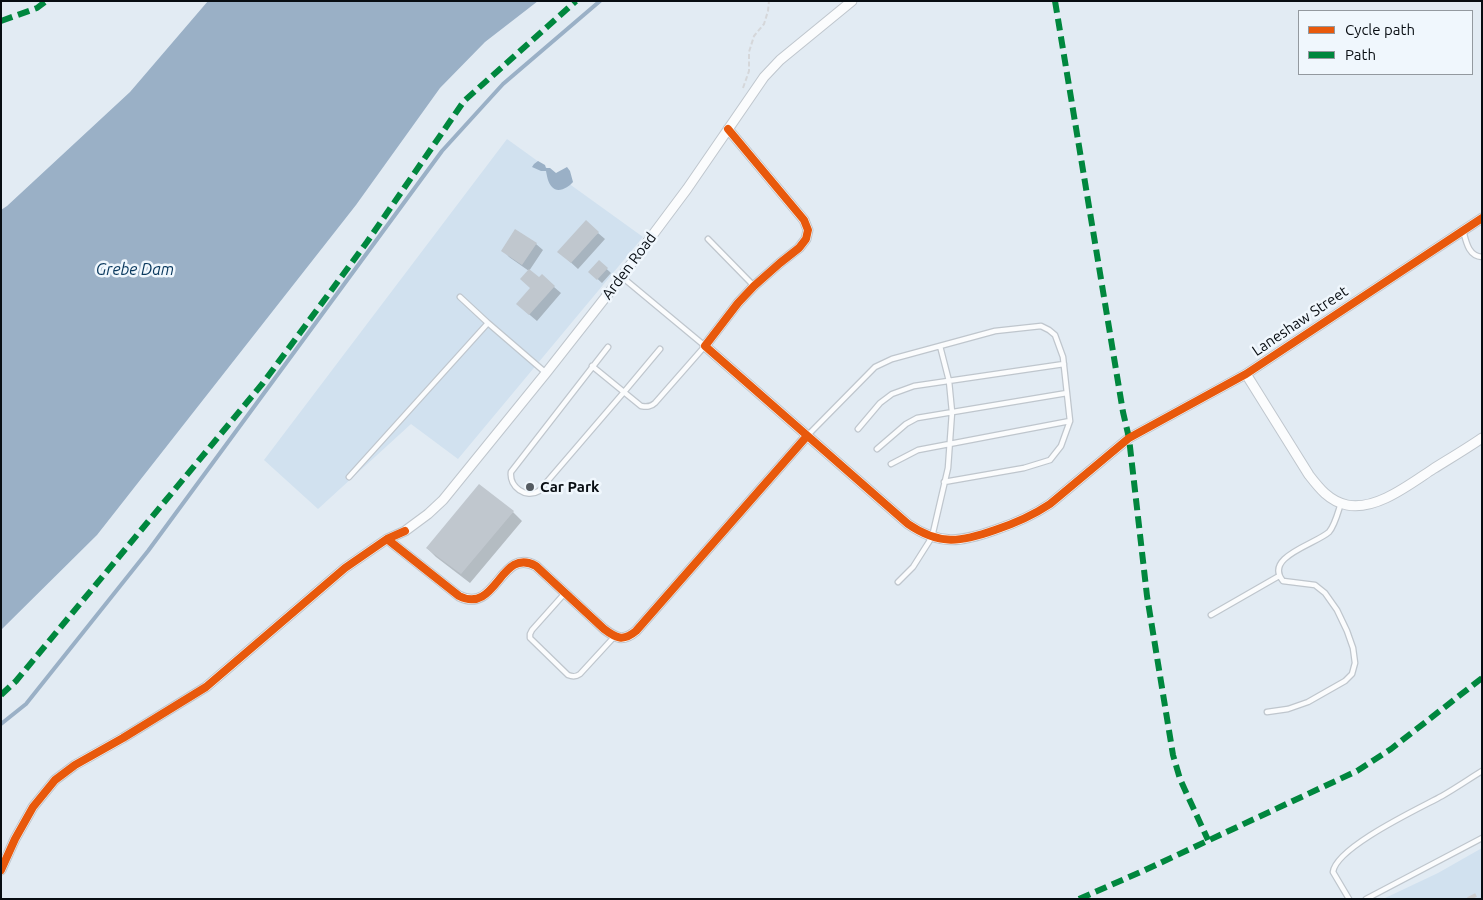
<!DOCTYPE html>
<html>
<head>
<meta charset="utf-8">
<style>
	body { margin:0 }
	#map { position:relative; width:1483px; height:900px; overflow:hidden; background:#e2ebf3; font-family:Ubuntu,sans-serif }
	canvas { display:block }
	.frame { position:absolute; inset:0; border:2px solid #080d12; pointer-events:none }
	.legend { position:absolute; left:1298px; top:10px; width:175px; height:65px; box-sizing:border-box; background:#f0f7fd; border:1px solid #93999f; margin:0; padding:6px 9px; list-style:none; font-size:15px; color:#080d12 }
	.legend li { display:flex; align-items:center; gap:10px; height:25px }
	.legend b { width:25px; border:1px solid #93999f }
</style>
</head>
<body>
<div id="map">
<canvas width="1483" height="900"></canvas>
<div class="frame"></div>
<ul class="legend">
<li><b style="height:6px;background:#e8590c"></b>Cycle path</li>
<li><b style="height:6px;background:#00873e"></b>Path</li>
</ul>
</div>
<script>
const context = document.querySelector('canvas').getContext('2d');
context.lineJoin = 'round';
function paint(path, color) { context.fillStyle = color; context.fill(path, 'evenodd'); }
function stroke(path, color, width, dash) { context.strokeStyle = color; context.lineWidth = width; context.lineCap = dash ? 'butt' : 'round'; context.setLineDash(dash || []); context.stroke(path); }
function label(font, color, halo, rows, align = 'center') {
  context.font = font + ' Ubuntu,sans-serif'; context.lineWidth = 5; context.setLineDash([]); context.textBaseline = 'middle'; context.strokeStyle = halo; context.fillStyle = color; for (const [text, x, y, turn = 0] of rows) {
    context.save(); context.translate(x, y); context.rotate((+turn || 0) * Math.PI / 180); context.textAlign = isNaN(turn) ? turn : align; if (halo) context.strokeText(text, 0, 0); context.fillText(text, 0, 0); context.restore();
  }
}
paint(new Path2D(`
	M507 139 643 237 458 459 411 424 318 509 264 460Z
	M1482 848V899H1383L1438 873Z`), '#d1e1ef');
paint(new Path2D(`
	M208 1H538L485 42 440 88 356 205 97 535 1 630V210L7 206 130 92Z
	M538 161 545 165 546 168H550L556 173 567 167 570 171 573 182C569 187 558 194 552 187 548 183 547 176 546 171H541L532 167 534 164Z`), '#9ab0c6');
paint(new Path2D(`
	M598 233 605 239 578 269 566 258Z
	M536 244 543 250 529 271 509 257 503 250Z
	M599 262 611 273 602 283 590 272Z
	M539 279 554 287 561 293 537 321 524 310Z
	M513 512 522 521 470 583 436 557 427 548Z`), '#0003');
stroke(new Path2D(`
	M1 724 26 704 148 551 442 151 503 84 600 1`), '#9ab0c6', 4);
paint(new Path2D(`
	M586 220 599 232 571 263 557 252Z
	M515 229 537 243 522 265 501 251Z
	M599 260 608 268 597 280 588 272Z
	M529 269 539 277 542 274 555 286 529 315 516 304 530 288 520 279Z
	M479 484 514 511 461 574 426 548Z`), '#c0c7ce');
const service = new Path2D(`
	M1463 230C1466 241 1468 256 1482 257
	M708 239 754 286
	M460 297 488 323
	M608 347 511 472C509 487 526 499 539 491L624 392 660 349
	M592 366 641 406C647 407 651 407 655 403L705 346 622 277
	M858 429 880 403 892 394 914 386 1064 364
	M807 436 875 367 892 359 995 331 1041 326 1049 330 1055 335 1063 357 1070 421 1061 446 1050 460 1024 468 944 482
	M877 449 906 424 917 418 1067 393
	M891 464 918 450 1070 421
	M349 477 488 323 546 373
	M898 582 913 567 932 537 948 468 952 412 949 381 940 346
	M565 593 532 630 530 634V638L568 675C573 677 576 677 580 674L614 637
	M1211 615 1279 576
	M1267 712 1288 709 1308 702 1345 681 1352 674 1355 663 1353 648 1347 631 1337 610 1325 593 1315 585 1283 581C1263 557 1316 544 1329 532 1335 525 1338 512 1341 503
	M1349 899 1333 872C1336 847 1420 808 1442 796 1456 788 1469 779 1482 771
	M1366 899 1482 838`);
const minor = new Path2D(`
	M728 129 804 220 808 230 806 239 799 248 780 263 754 286 738 303 705 346 908 524C940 546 961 542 995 530 1016 523 1032 516 1050 504L1129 438 1246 374 1482 218
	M1246 374 1309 475C1319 488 1329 501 1347 505 1376 511 1410 484 1433 469 1449 459 1466 449 1482 438
	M387 539 459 596C497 615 500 546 536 566L604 629C616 638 623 642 636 631L807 436
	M1 870 15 839 33 807 55 780 75 765 123 738 206 687 345 568 387 539 405 531 428 514 443 500 546 373 619 280 687 189 764 77 780 60 852 1`);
stroke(service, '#bfc6cd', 7);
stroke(minor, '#bfc6cd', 11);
stroke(new Path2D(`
	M743 88 749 71V52L754 36 764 24 768 11 769 1`), '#d5d7da', 2, [5, 2.5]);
stroke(service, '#fbfcfd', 4.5);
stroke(minor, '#fbfcfd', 9);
stroke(new Path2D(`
	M1468 899 1482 892`), '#ced0d2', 4, [9, 9]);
stroke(new Path2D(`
	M1055 1 1123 412 1129 438 1147 596 1173 755 1180 779 1208 840
	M1 21 37 8 46 1
	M1 695 16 681 263 383 367 242 464 101 576 1
	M1079 899 1143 871 1357 771 1391 749 1482 678`), '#00873e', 6, [12, 6]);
stroke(new Path2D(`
	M728 129 804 220 808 230 806 239 799 248 780 263 754 286 738 303 705 346 908 524C940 546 961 542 995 530 1016 523 1032 516 1050 504L1129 438 1246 374 1482 218
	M387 539 459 596C497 615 500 546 536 566L604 629C616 638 623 642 636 631L807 436
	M1 870 15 839 33 807 55 780 75 765 123 738 206 687 345 568 387 539 405 531`), '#e8590c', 8);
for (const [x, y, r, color] of [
	[530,487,5,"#545b61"]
]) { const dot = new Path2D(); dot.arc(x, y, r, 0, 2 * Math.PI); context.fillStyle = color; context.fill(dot); stroke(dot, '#f0f7fd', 2); }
label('15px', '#080d12', '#f0f7fd', [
	["Arden Road",629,266,-53],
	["Laneshaw Street",1300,321,-34]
]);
label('bold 15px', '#080d12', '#f0f7fd', [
	["Car Park",540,487]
], 'left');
label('italic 16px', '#0a395e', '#f0f7fd', [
	["Grebe Dam",135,270]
]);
</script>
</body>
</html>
